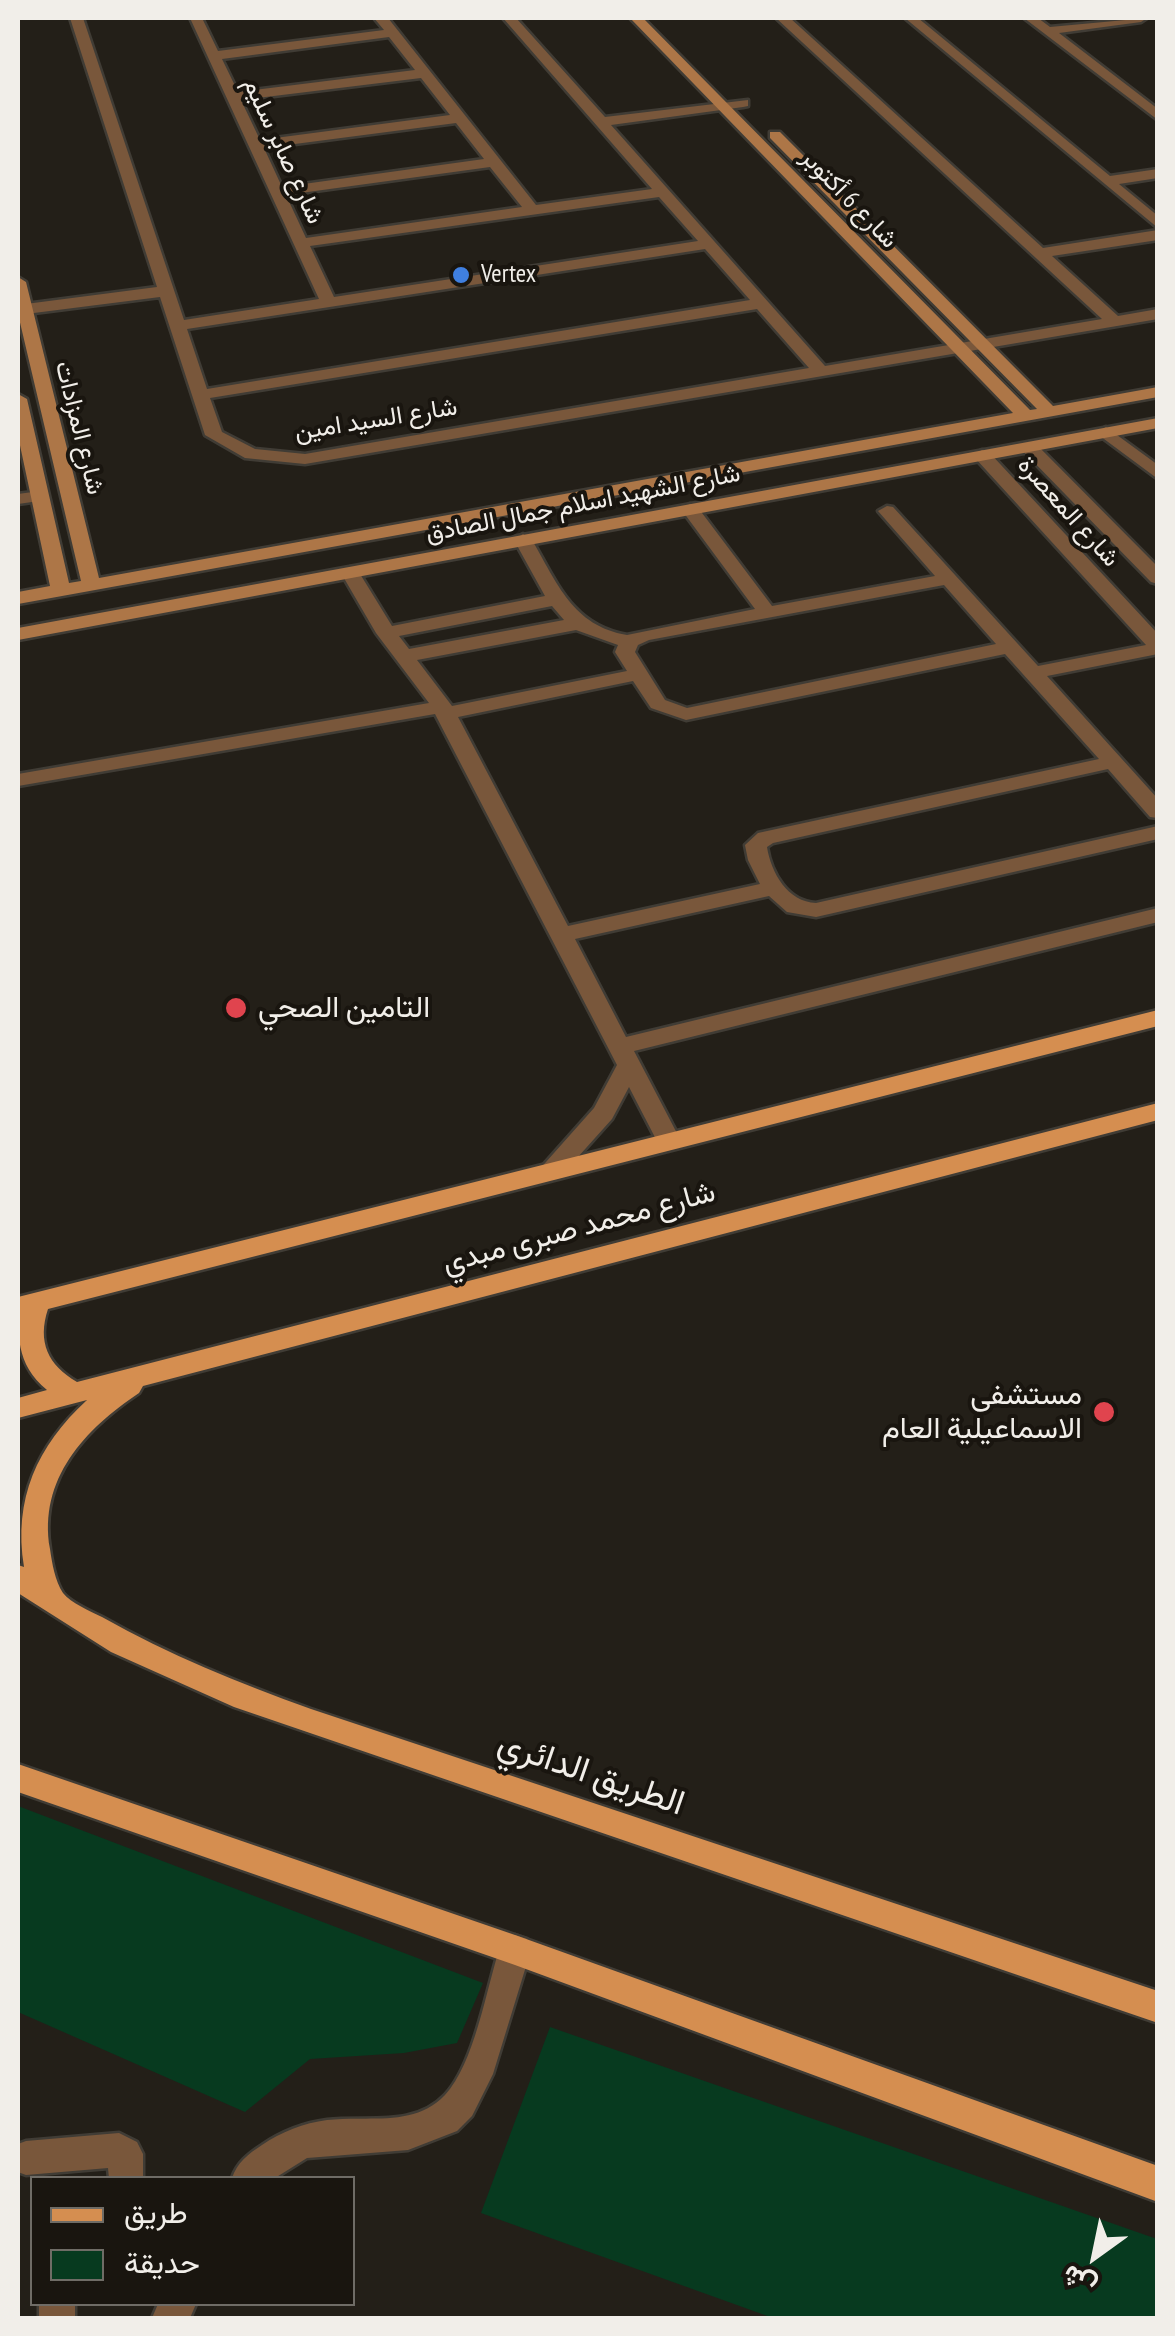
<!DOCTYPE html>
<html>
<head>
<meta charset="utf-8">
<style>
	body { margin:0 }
	#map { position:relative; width:1175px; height:2336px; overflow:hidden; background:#231f18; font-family:"PT Sans Narrow",Vazirmatn,sans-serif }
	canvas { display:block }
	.frame { position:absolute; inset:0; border:20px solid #f1eee9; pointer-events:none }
	.legend { position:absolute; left:30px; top:2176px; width:325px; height:130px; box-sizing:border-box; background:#19150f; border:2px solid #6f6c66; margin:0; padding:12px 18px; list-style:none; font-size:30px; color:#f1eee9 }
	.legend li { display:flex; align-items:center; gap:20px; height:50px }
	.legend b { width:50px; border:2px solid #6f6c66 }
	.north { position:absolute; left:1045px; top:2206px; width:100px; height:100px; -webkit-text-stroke:8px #19150f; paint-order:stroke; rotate:213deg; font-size:28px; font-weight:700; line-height:40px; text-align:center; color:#f1eee9 }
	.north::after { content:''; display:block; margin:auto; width:35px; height:45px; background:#f1eee9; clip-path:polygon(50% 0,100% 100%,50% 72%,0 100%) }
</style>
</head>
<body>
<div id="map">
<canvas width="1175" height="2336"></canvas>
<div class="frame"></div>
<ul class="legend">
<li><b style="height:12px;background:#d58e50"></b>طريق</li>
<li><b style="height:28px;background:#073a1f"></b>حديقة</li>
</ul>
<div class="north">ش</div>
</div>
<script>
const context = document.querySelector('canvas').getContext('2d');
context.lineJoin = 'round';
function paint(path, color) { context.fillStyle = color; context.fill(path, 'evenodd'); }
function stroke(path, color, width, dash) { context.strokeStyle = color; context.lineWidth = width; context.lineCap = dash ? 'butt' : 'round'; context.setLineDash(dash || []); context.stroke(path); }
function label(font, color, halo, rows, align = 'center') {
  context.font = font + ' "PT Sans Narrow",Vazirmatn,sans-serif'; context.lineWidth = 8; context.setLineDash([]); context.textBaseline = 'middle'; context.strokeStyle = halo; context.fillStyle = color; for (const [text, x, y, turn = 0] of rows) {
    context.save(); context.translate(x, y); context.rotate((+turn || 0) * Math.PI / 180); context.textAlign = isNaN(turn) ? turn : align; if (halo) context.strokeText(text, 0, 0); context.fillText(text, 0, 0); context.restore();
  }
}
paint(new Path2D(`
	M18 1806 483 1983 457 2043 404 2053 310 2059 245 2112 18 2012Z
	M550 2027 1157 2239V2318H773L481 2213Z`), '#073a1f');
const street = new Path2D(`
	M70 18H83L184 320 319 299 190 18H202L218 51 384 30 374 18H388L536 205 652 189 503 18H516L605 117 748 100V106L743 107 611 125 825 366 1102 319 776 18H790L1043 248 1158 230V240L1052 256 1118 316 1158 309V319L305 464 245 458 205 435 160 297 18 315V305L157 287ZM389 37 415 70 238 92 222 59ZM421 78 450 115 260 140 241 100ZM456 123 484 159 282 187 264 148ZM490 167 522 207 306 238 286 195ZM659 197 698 241 334 297 310 246ZM705 249 750 300 207 389 187 329ZM757 309 809 368 305 454 255 449 222 432 210 398Z
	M905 18H918L1110 176 1158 169V178L1119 184 1158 216V228Z
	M1024 18H1038L1050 27 1147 18 1141 22 1059 33 1158 109V120Z
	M1106 427 1158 465V479L1100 436 1097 432Z
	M1029 442 1035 443 1158 567V584L1151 582 1023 451 1020 447Z
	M982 450 988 451 1158 634V654L1047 676 1158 799V818L1150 817 1108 769 773 843 767 847C771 873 788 902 816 903L1158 826V839L816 917 787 912 769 896 575 939 626 1037 1158 908V922L634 1051 681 1141 678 1147H660L629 1087 612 1119 560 1177 551 1180 538 1171 594 1108 617 1065 435 714 18 786V774L429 703 376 633 341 573 350 567 357 569 392 626 545 596 514 540 523 534 532 540C557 583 573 626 627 635L755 609 681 509 690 504 696 505 772 606 935 576 878 511 887 506 893 507 1038 666 1146 645 976 459 973 455ZM944 585 996 644 687 708 665 700 635 652 638 645 649 640ZM552 606 564 620 409 649 399 636ZM576 630 618 645 615 652 627 671 452 706 417 660ZM1005 654 1099 759 758 833 745 845 748 860 760 884 568 926 458 717 633 681 651 708 686 720Z
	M40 491 46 492V500L18 504V494Z
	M515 1935 527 1939 531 1950 493 2074 472 2116 457 2131 408 2150 307 2158 275 2178H232C237 2163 248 2154 262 2145 281 2132 304 2123 327 2120 367 2115 414 2128 445 2095 474 2064 486 1991 499 1950L503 1939Z
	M119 2133 137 2142 143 2154V2178H109L108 2168 26 2175 18 2172V2144L26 2141Z
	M39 2304H75V2318H39Z
	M158 2304H196L190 2318H152Z`);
const secondary = new Path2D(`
	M630 18H643L1030 410 1037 409 770 138V132H780L1053 406 1158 387V397L18 604V592L50 586 18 436V394L27 399 69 583 81 581 18 314V277L26 282 99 578 1013 413Z
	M1158 418V428L18 640V628Z`);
const primary = new Path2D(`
	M1158 1010V1026L48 1309C37 1342 48 1365 77 1382L1158 1103V1120L143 1386 139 1393C85 1429 38 1479 50 1549 52 1563 55 1581 63 1593 71 1603 90 1611 102 1617 169 1655 239 1683 311 1709L1158 1991V2023L234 1707 111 1652 18 1593V1565L24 1567C13 1499 37 1446 87 1400L18 1418V1398L47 1390C15 1364 18 1333 18 1297Z
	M18 1764 515 1935 1158 2166V2202L515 1965 18 1792Z`);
stroke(street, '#403c35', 5);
stroke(secondary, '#403c35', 5);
stroke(primary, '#403c35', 5);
paint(street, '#79573b');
paint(secondary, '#ad7647');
paint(primary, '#d58e50');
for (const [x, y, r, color] of [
	[461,275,10,"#3f7fe0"],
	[236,1008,12,"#e0444e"],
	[1104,1412,12,"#e0444e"]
]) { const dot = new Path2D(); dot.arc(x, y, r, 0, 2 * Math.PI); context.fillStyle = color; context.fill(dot); stroke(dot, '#19150f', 4); }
label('25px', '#f1eee9', '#19150f', [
	["شارع صابر سليم",283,151,65],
	["شارع 6 أكتوبر",849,199,46],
	["شارع السيد امين",376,420,-9],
	["شارع المزادات",79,428,76],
	["شارع الشهيد اسلام جمال الصادق",583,504,-11],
	["شارع المعصرة",1068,512,48]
]);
label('25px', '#f1eee9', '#19150f', [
	["Vertex",481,275]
], 'left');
label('30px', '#f1eee9', '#19150f', [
	["التامين الصحي",258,1008],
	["مستشفى",1082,1395,"right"],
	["الاسماعيلية العام",1082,1429,"right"]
], 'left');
label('30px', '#f1eee9', '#19150f', [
	["شارع محمد صبرى مبدي",579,1228,-15]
]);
label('35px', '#f1eee9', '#19150f', [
	["الطريق الدائري",591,1774,19]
]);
</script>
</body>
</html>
